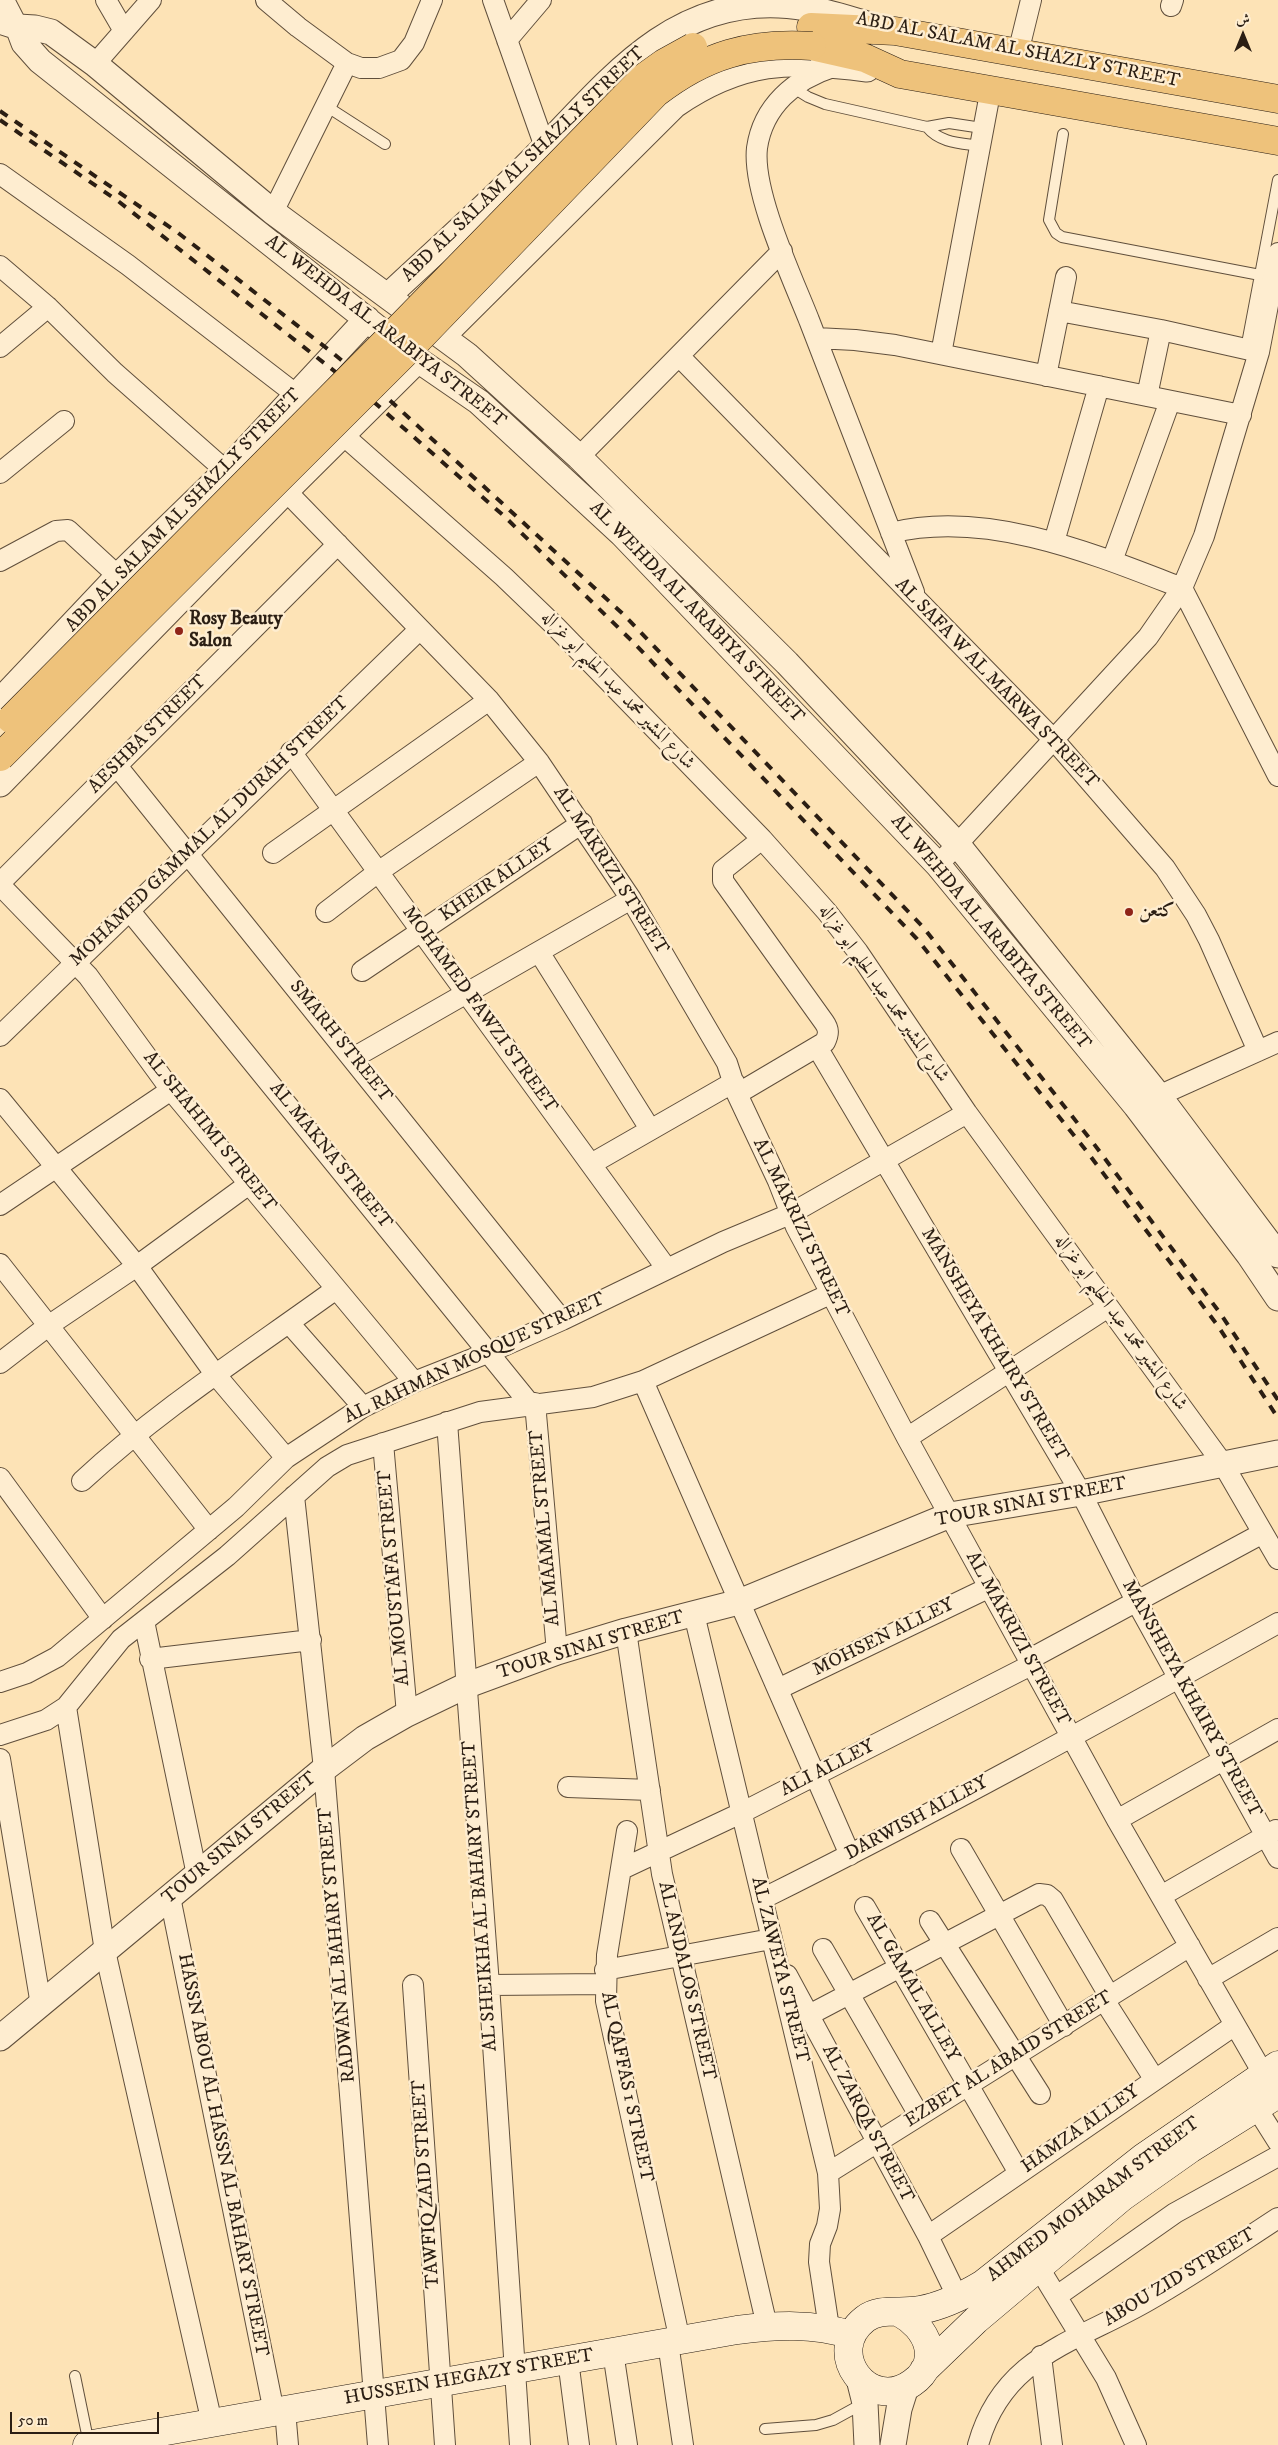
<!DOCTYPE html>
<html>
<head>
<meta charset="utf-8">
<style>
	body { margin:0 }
	#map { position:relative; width:1278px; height:2445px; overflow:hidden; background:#fde3b6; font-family:"IM FELL DW Pica",Amiri,serif }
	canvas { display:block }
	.north { position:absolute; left:1218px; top:10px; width:50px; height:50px; -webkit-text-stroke:4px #feedd0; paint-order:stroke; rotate:0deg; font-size:14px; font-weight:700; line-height:20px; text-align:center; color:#2b1e13 }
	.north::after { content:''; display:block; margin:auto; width:18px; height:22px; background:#2b1e13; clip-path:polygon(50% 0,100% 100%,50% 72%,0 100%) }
	.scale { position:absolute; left:10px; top:2412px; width:149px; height:22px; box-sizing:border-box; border:2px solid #2b1e13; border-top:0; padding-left:6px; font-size:15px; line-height:18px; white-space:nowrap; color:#2b1e13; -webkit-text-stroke:4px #feedd0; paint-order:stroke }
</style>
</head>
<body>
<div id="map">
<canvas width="1278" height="2445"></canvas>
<div class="north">ش</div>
<div class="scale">50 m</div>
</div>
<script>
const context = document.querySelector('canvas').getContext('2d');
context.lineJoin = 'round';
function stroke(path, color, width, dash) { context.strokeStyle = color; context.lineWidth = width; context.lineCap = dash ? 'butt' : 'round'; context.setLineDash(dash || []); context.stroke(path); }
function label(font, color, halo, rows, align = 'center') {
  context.font = font + ' "IM FELL DW Pica",Amiri,serif'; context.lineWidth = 5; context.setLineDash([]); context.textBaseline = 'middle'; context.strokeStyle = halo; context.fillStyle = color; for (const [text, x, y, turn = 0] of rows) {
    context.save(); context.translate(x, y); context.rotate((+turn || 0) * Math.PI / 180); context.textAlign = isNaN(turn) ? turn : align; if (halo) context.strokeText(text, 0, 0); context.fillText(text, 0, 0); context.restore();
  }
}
const service = new Path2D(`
	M792 87 808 97 825 104 927 127 949 123 982 128
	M326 106 385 144
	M927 127C940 143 960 143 980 146
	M1063 134 1049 220 1056 233 1062 237 1260 275
	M1246 349 1278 180
	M75 2376 89 2444
	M765 2429 816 2425 833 2420 864 2403`);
const minor = new Path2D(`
	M4 0 18 27
	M106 0 124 31
	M266 0 298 27 347 63 361 68H379L401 60 414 43 432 0
	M493 0 545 147
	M1171 6 1173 0
	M507 40 541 0
	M1018 53 1031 0
	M95 64 151 0
	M833 67C795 79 763 106 757 148 752 192 792 277 809 320 844 411 879 502 914 592
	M0 174 128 265 298 396
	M273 212 347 63
	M0 266 48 307 115 373 226 471
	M1059 311 1161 330 1259 352
	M816 338 855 340 895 345 1241 415
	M0 347 48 307
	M941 354 991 88
	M679 356 1054 740 1165 868 1196 915 1209 940 1258 1051
	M1046 376 1066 277
	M1147 396 1161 330
	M343 435 504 577 556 627 762 839 827 912 858 952 967 1113 1223 1464 1278 1559
	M579 457 782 251
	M0 473 64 421
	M286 491 489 700 539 762 631 899 727 1063 737 1094 778 1181 796 1227 907 1438 1117 1820 1264 2075
	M891 533C986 509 1094 554 1182 588L1278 776
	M1054 542 1099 386
	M0 561 56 531 68 530 118 576
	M1112 561 1170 401
	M291 752 667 1269
	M117 766 562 1320
	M273 853 489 700
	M938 865 1148 637 1182 588 1204 536 1259 352 1278 253
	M0 883 338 544
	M0 885 88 976 171 1090 414 1382
	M129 910 530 1404
	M326 912 378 872 539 762
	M539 952 650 1129
	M362 971 582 823
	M0 1036 420 629
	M817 1047 1081 1493 1136 1601 1278 1858
	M353 1058 631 899
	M737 1094 825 1042C829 1034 829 1029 824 1022L723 881V870L762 839
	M0 1099 137 1266 249 1184
	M1147 1101 1278 1042
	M591 1164 734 1082
	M0 1205 171 1090
	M0 1264 209 1530
	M289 1323 363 1407
	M0 1363 48 1326 137 1266 215 1374 286 1458
	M643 1381 850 1855
	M535 1403 557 1652
	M447 1422 489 1985 520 2445
	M907 1438 1108 1307
	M383 1443 407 1714
	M0 1478 103 1619
	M82 1481C160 1409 249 1352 336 1289
	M294 1496 324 1769 378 2445
	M694 1614 828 2173 830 2209 827 2226 820 2244 819 2262 829 2328
	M144 1621 197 1875
	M626 1631 662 1874 767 2326
	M150 1659 311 1640
	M1028 1660 1263 1533
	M0 1682 27 1673 57 1657 236 1507 286 1458 363 1407 414 1382 490 1352 562 1320 723 1242 790 1214 967 1113
	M778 1689 990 1587
	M66 1707 105 1951 212 2423
	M0 1735 46 1720 66 1707 121 1639 227 1556 327 1467 347 1455 480 1412 593 1397 643 1381 830 1294
	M0 1759 41 2005
	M568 1787 650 1790
	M1117 1820 1278 1729
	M627 1831 607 1955 606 2001 680 2341
	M961 1849 1064 2026
	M622 1869 741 1813 1031 1665
	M1161 1896 1276 1830
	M170 1897 274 2412
	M762 1899C937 1812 1107 1718 1278 1623
	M865 1907 1019 2173
	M930 1921 1040 2094
	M823 1949 919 2115
	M605 1970 771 1939
	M787 1975 928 2236 958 2298
	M1208 1979 1278 1938
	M413 1985 445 2445
	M489 1985 605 1984
	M1104 2000 1155 2080
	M809 2015 1039 1894 1047 1895 1053 1900 1110 1997
	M1249 2096 1278 2142
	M828 2173 1190 1946
	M928 2236 1235 2025
	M1039 2268 1106 2378 1136 2445
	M1057 2296 1175 2213 1278 2156
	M668 2343 683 2445
	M613 2352 627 2445
	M1041 2356 1052 2445
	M568 2360 579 2445
	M285 2410 288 2445
	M978 2445C1003 2355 1077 2342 1149 2300 1193 2275 1235 2246 1278 2218`);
const tertiary = new Path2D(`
	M0 21 18 27 35 28 51 32 95 64 273 212 467 355 579 457 787 663 958 845 1159 1096 1278 1255
	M18 27 24 43 40 61 418 360 479 402 622 534 938 865 1136 1106 1249 1255 1278 1298
	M388 296C437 250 487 206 534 158 604 87 667 0 779 5 808 6 836 15 864 23
	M443 336 675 105C742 59 789 59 867 69
	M0 701 118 576 226 471 367 319
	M0 784 286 491 418 360
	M0 2038 324 1769 365 1738 407 1714 465 1686 557 1652 626 1631 739 1602 950 1515 1081 1493 1278 1453
	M859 2379 865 2403 867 2445
	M893 2445 899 2409 906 2387`);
const secondary = new Path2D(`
	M900 2313C927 2327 943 2362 912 2383 869 2414 823 2352 865 2319 880 2307 901 2314 920 2310 943 2306 963 2296 983 2284L1144 2157 1278 2065
	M924 2370 976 2320 1122 2197 1190 2149 1278 2094
	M87 2445 737 2330C776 2325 813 2323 851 2335`);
const primary = new Path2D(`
	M811 27 895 31 1278 99
	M812 46 865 58 900 74 1278 141`);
stroke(service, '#604f3c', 12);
stroke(minor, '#604f3c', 22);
stroke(tertiary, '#604f3c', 27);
stroke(secondary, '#2b1e13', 29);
stroke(primary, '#2b1e13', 29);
stroke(service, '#feedd0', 10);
stroke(minor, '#feedd0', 20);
stroke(tertiary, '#feedd0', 25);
stroke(secondary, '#feedd0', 28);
stroke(primary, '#eec27b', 28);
stroke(new Path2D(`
	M0 111 177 232 334 354 384 395 623 614 923 927 1094 1144 1220 1313 1278 1400
	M0 120 118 201 375 403 504 516 632 641 917 939 1088 1153 1218 1326 1278 1418`), '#2b1e13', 4, [9, 9]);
const primaryBridge = new Path2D(`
	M11 719 401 326 643 78 664 63 693 47
	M0 757 418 340 656 93C705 55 750 42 812 46`);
stroke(primaryBridge, '#2b1e13', 29, []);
stroke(primaryBridge, '#eec27b', 28);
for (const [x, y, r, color] of [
	[179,631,5,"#8f2418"],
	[1129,912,5,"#8f2418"]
]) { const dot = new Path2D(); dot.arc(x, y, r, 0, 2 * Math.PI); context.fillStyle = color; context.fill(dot); stroke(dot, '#feedd0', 2); }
label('19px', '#2b1e13', '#feedd0', [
	["ABD AL SALAM AL SHAZLY STREET",1018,51,11],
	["ABD AL SALAM AL SHAZLY STREET",524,165,-44],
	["AL WEHDA AL ARABIYA STREET",385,332,38],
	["ABD AL SALAM AL SHAZLY STREET",184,511,-46],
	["AL WEHDA AL ARABIYA STREET",696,613,46],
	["AL SAFA W AL MARWA STREET",996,684,46],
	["شارع المشير محمد عبد الحليم ابو غزاله",617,691,46],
	["AESHBA STREET",148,735,-45],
	["MOHAMED GAMMAL AL DURAH STREET",210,832,-44],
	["AL MAKRIZI STREET",610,871,57],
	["KHEIR ALLEY",497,881,-34],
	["AL WEHDA AL ARABIYA STREET",990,933,50],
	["شارع المشير محمد عبد الحليم ابو غزاله",883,994,55],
	["MOHAMED FAWZI STREET",479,1010,54],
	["SMARH STREET",340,1042,51],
	["AL SHAHIMI STREET",209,1132,51],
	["AL MAKNA STREET",330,1156,51],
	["AL MAKRIZI STREET",800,1228,64],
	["شارع المشير محمد عبد الحليم ابو غزاله",1120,1323,54],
	["MANSHEYA KHAIRY STREET",994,1345,59],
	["AL RAHMAN MOSQUE STREET",475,1359,-25],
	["TOUR SINAI STREET",1031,1503,-11],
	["AL MAAMAL STREET",546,1528,-95],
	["AL MOUSTAFA STREET",395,1578,-95],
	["MOHSEN ALLEY",884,1638,-26],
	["AL MAKRIZI STREET",1017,1639,61],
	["TOUR SINAI STREET",591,1646,-17],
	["MANSHEYA KHAIRY STREET",1191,1699,61],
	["ALI ALLEY",828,1769,-27],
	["DARWISH ALLEY",917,1819,-28],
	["TOUR SINAI STREET",240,1839,-40],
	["AL SHEIKHA AL BAHARY STREET",481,1896,-94],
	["RADWAN AL BAHARY STREET",338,1945,-95],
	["AL ZAWEYA STREET",779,1970,76],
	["AL ANDALOS STREET",686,1981,77],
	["AL GAMAL ALLEY",912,1988,60],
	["EZBET AL ABAID STREET",1009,2060,-32],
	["AL QAFFAS 1 STREET",626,2087,78],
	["AL ZARQA STREET",867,2124,62],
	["HAMZA ALLEY",1081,2130,-35],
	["HASSN ABOU AL HASSN AL BAHARY STREET",222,2155,79],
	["TAWFIQ ZAID STREET",427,2184,-94],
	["AHMED MOHARAM STREET",1094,2200,-37],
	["ABOU ZID STREET",1180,2278,-31],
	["HUSSEIN HEGAZY STREET",469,2378,-10]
]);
label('bold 19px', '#2b1e13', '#feedd0', [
	["Rosy Beauty",189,620],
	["Salon",189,642],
	["كتعن",1139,912]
], 'left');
</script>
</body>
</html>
